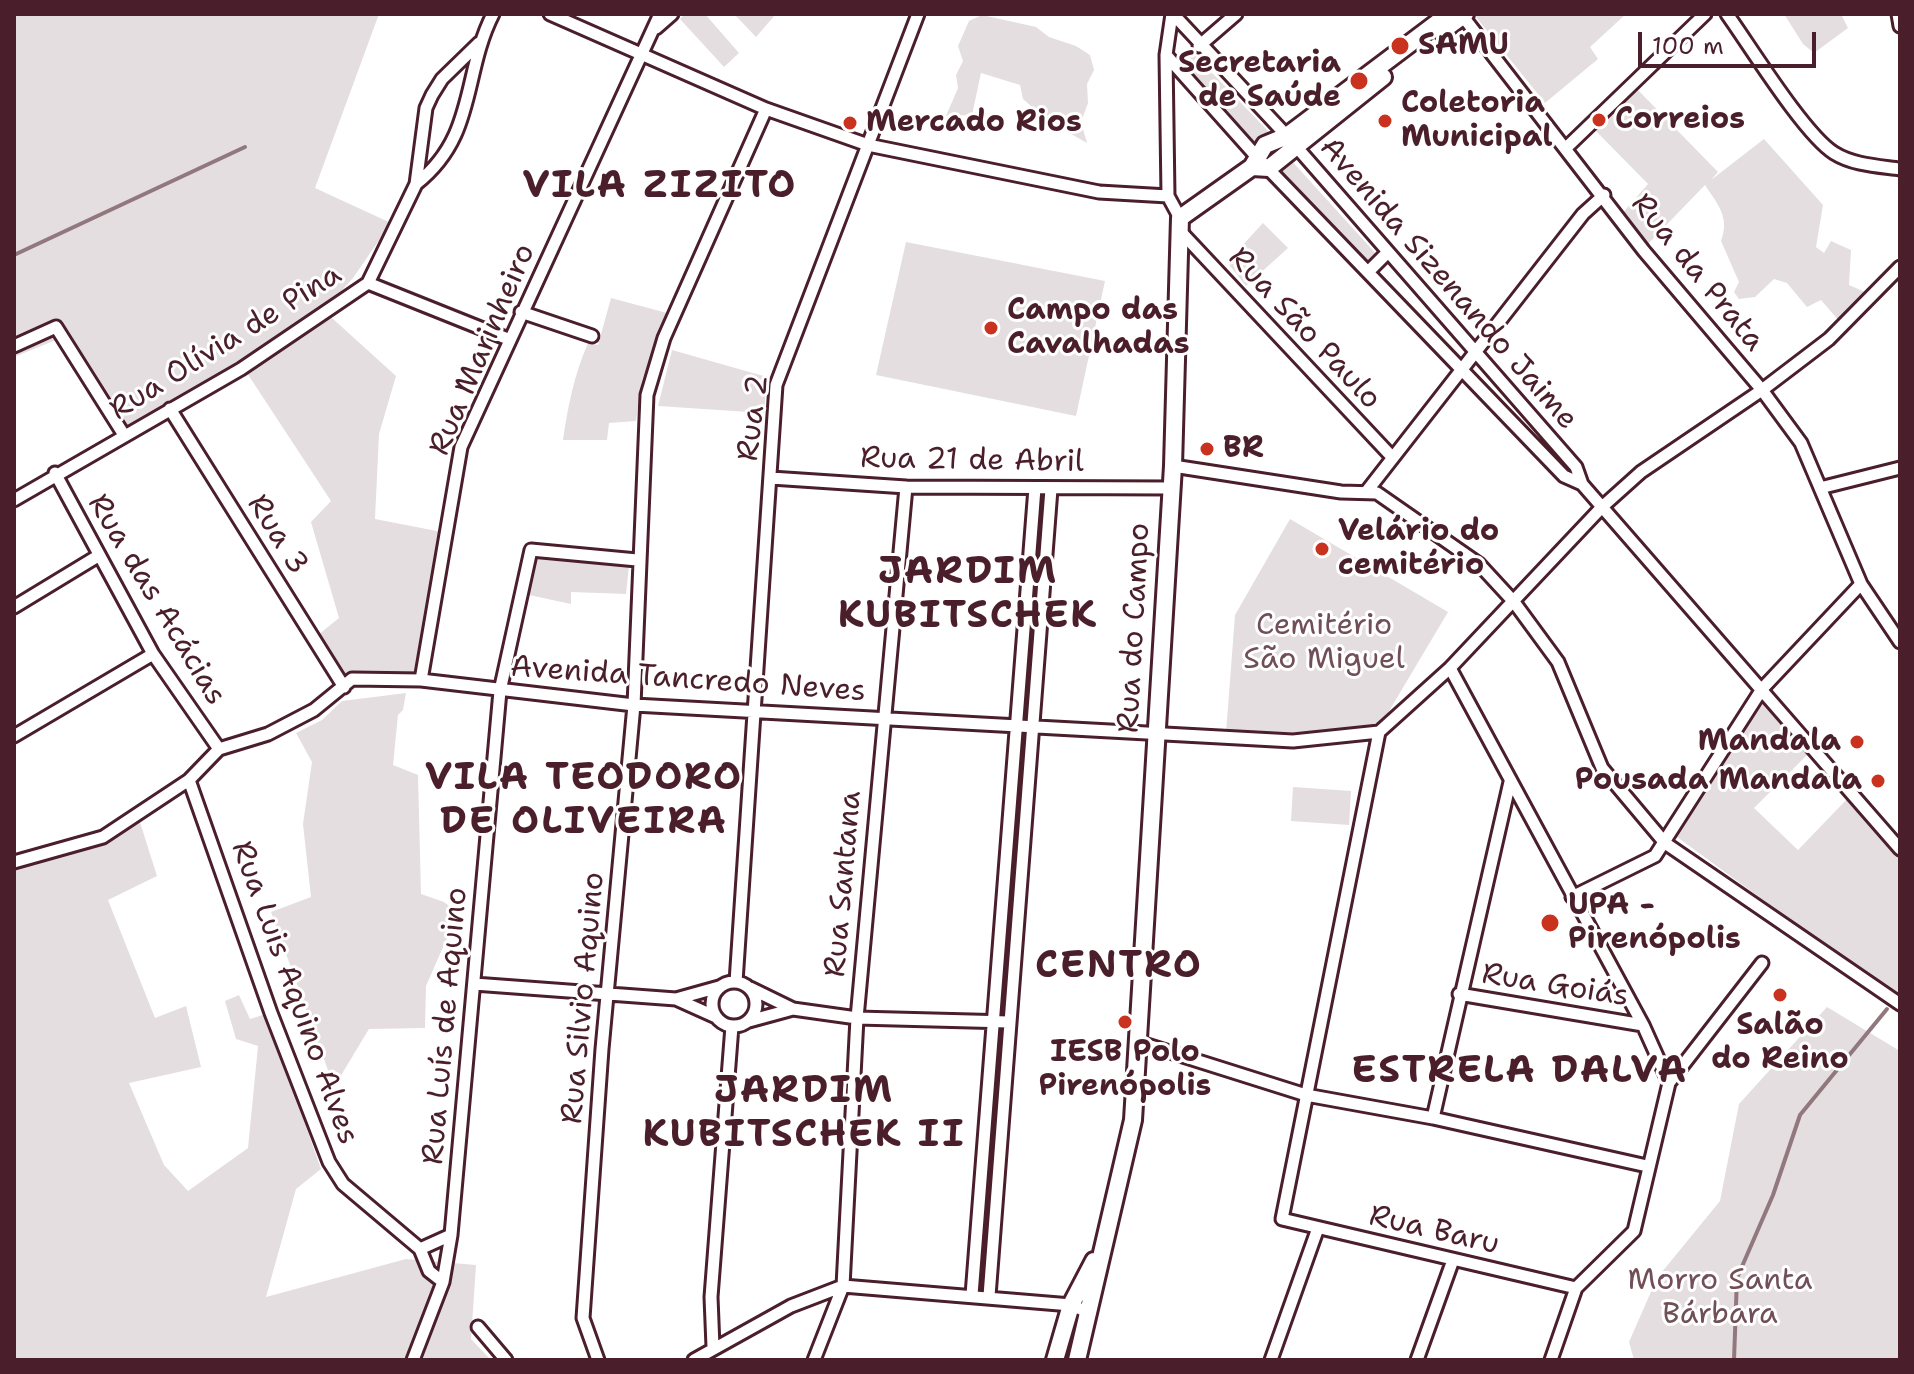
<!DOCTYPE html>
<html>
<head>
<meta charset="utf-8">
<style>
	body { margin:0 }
	#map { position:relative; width:1914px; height:1374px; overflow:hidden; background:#fff; font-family:"Shantell Sans",sans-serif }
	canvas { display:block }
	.frame { position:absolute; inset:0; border:16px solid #4a1f2b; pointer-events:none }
	.scale { position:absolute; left:1638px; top:32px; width:178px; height:36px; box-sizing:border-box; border:4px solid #4a1f2b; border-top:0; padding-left:10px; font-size:24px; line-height:28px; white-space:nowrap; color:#4a1f2b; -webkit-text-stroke:6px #fff; paint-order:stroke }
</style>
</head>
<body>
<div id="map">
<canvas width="1914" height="1374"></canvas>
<div class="frame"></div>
<div class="scale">100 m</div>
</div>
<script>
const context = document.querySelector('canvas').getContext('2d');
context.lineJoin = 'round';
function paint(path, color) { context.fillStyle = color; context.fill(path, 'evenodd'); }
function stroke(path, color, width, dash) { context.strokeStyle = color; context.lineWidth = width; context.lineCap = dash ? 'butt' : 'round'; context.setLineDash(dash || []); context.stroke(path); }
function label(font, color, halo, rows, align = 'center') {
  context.font = font + ' "Shantell Sans",sans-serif'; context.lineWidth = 6; context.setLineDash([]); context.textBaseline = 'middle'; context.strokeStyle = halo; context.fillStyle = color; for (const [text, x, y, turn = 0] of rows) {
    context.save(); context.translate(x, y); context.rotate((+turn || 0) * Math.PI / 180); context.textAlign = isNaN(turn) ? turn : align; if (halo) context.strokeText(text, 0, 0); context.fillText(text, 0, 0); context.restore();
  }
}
paint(new Path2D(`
	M14 14H379L315 188 391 223 353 278 317 318 170 409 122 431 66 336 14 357Z
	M685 14H705L739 53 724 67 680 19Z
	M734 14H776L756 37Z
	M1479 14H1626L1590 47 1598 59 1545 103 1476 17Z
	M1784 14H1841L1848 28 1814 53 1803 44Z
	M982 15 1036 27 1049 37 1076 46 1090 55 1094 70 1087 84 1088 103 1081 122 1087 143 1050 122H1030L1023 117 1032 107 1023 99 1020 85 981 73 972 115 946 116 958 88 956 75 963 61 958 46 969 21Z
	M1190 50 1270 133 1255 147 1177 60Z
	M1634 86 1718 172 1711 180 1764 139 1823 205 1816 247 1824 253 1831 241 1851 250 1849 285 1867 293 1840 322 1821 300 1807 307 1787 283 1774 279 1755 297 1739 299 1734 292 1739 282 1721 241C1730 217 1718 205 1705 185L1645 247 1620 216 1648 184 1593 128Z
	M1290 159 1378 256 1370 266 1278 169Z
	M1263 223 1288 248 1246 286 1227 262Z
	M906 242 1105 281 1076 416 876 375Z
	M611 298 667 313 642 380 636 421 609 423 607 440H563C568 406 574 375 588 343L598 345Z
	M332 318 396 376 379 434 375 519 442 532 418 674 343 677 318 635 339 618 311 522 331 501 247 373 315 326Z
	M672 350 767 377 764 413 658 406Z
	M1290 519 1448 612 1379 728 1293 737 1226 733 1235 615Z
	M536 556 629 565 626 594 571 592V604L529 595Z
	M406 693 403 710 398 715 393 765 418 775 421 894 444 902 458 913 426 986 425 1028 369 1029 334 1087 271 912 311 897 303 824 312 762 296 733 322 720 342 701Z
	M1764 696 1810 752 1754 808 1798 850 1849 797 1900 852V1000L1677 837Z
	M1293 787 1351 791 1349 825 1291 821Z
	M139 819 157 876 108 900 155 1018 186 1006 201 1067 129 1083 164 1165 188 1191 248 1148 258 1046 236 1039 225 1001 239 995 250 1019 266 1014 321 1169 296 1189 266 1297 406 1259 476 1265 471 1339 491 1360H14V867Z
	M1827 1007 1900 1051V1360H1634L1629 1342 1657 1278 1720 1201 1739 1104Z`), '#e5dee0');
stroke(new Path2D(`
	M14 255 245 147
	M1734 1360 1737 1278 1773 1195 1800 1115 1887 1009`), '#91787e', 4);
const street = new Path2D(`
	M550 14 766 109 868 145 1099 192 1168 196
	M1172 14 1166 55 1168 196 1180 218
	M1173 14 1287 136 1576 467 1582 484 1900 849
	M1461 14 1644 251 1762 390 1801 443 1861 584 1900 642
	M1727 14C1750 46 1804 134 1834 153 1853 165 1878 166 1900 169
	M1898 14 1900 26
	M656 28 672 14
	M1199 46 1236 14
	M1166 55 1257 157 1564 476 1582 484
	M1566 148 1705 14
	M416 184C477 136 462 75 493 14
	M1181 232 1393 458
	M1369 271 1387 253
	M368 283 508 339
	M521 312 592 336
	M14 346 56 327 124 435
	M170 409 344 687
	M1173 466 1341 492 1377 493 1479 564 1514 602 1558 662 1602 768 1665 843 1900 1004
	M55 473 153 654 219 749
	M771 478 906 487 1171 488
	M1820 488 1900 468
	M1367 491 1583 214 1604 195
	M14 500 241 369 368 283 416 184 426 108 432 95 442 79 479 43
	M14 607 98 556
	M1450 668 1643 1025 1669 1083
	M421 680 461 447 660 14
	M1379 732 1282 1219 1576 1288
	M1379 732 1450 668 1602 507 1641 472 1762 390 1829 339 1900 267
	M14 736 153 654
	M189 780 271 1013 329 1162 343 1184 420 1249 451 1235
	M14 862 103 837 189 780 219 749 268 734 314 710 352 679 421 680 634 705 1293 741 1379 732
	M1572 897 1655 856 1762 689 1861 584
	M712 1004a22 22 0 1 1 44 0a22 22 0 1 1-44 0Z
	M736 982 776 385 918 14
	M474 984 676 999 719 987
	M750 988 793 1009 857 1018 1009 1022
	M1459 994 1643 1025
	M676 999 716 1017
	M749 1021 793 1009
	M1138 1042 1306 1095 1433 1118 1647 1166
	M1433 1118 1510 782
	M420 1249 429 1271 443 1282
	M972 1295 1035 488
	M989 1296 1051 489
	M478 1327 506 1360
	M713 1347 711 1297 732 1026
	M413 1360 443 1282 451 1235 500 691 531 550 637 560
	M598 1360 583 1318 602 1049 634 705 647 395 664 338 766 109
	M694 1360 791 1306 843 1286 1071 1305 1090 1313
	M814 1360 843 1286 857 1018 906 487
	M1271 1360 1318 1228
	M1417 1360 1453 1260
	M1551 1360 1576 1288 1634 1231 1669 1083 1762 963`);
const secondary = new Path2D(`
	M1442 31 1465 14
	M1252 167 1269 168 1383 77
	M1055 1360 1071 1305 1094 1261
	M1077 1360 1133 1120 1173 466 1180 218 1252 167 1265 145 1287 136 1449 14`);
stroke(street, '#4a1f2b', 17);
stroke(secondary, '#4a1f2b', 22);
stroke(street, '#fff', 11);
stroke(secondary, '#fff', 16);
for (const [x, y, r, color] of [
	[1400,46,10,"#c8321e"],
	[1359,81,10,"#c8321e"],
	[1599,120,8,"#c8321e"],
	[1385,121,8,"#c8321e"],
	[850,123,8,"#c8321e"],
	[991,328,8,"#c8321e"],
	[1207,449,8,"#c8321e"],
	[1322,549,8,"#c8321e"],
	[1857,742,8,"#c8321e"],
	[1878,781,8,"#c8321e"],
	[1550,923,10,"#c8321e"],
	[1780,995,8,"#c8321e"],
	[1125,1022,8,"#c8321e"]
]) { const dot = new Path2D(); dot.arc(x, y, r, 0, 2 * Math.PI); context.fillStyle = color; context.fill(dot); stroke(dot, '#fff', 3); }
label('bold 30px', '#4a1f2b', '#fff', [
	["SAMU",1418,46],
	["Secretaria",1341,64,"right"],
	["de Saúde",1341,98,"right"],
	["Coletoria",1401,104],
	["Municipal",1401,138],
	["Correios",1615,120],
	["Mercado Rios",866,123],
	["Campo das",1007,311],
	["Cavalhadas",1007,345],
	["BR",1223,449],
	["Velário do",1338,532],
	["cemitério",1338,566],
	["Mandala",1841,742,"right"],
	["Pousada Mandala",1862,781,"right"],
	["UPA -",1568,906],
	["Pirenópolis",1568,940],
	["Salão",1780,1026,"center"],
	["do Reino",1780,1060,"center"],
	["IESB Polo",1125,1053,"center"],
	["Pirenópolis",1125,1087,"center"]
], 'left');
label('30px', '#4a1f2b', '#fff', [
	["Rua da Prata",1697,273,51],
	["Avenida Sizenando Jaime",1448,284,49],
	["Rua São Paulo",1304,329,47],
	["Rua Olívia de Pina",226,343,-32],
	["Rua Marinheiro",483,350,-67],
	["Rua 2",754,418,-83],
	["Rua 21 de Abril",972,461,1],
	["Rua 3",277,535,58],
	["Rua das Acácias",156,600,59],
	["Rua do Campo",1135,628,-87],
	["Avenida Tancredo Neves",688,680,4],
	["Rua Santana",844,884,-85],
	["Rua Goiás",1555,986,9],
	["Rua Luis Aquino Alves",294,993,70],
	["Rua Silvio Aquino",584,998,-85],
	["Rua Luís de Aquino",446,1026,-85],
	["Rua Baru",1434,1231,13]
]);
label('30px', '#714f58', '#fff', [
	["Cemitério",1324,626],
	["São Miguel",1324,660],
	["Morro Santa",1720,1281],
	["Bárbara",1720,1315]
]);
context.letterSpacing = '2px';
label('bold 38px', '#4a1f2b', '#fff', [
	["VILA ZIZITO",660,187],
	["JARDIM",968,573],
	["KUBITSCHEK",968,617],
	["VILA TEODORO",584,779],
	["DE OLIVEIRA",584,823],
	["CENTRO",1119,967],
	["ESTRELA DALVA",1520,1072],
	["JARDIM",804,1092],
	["KUBITSCHEK II",804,1136]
]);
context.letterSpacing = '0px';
</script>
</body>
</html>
